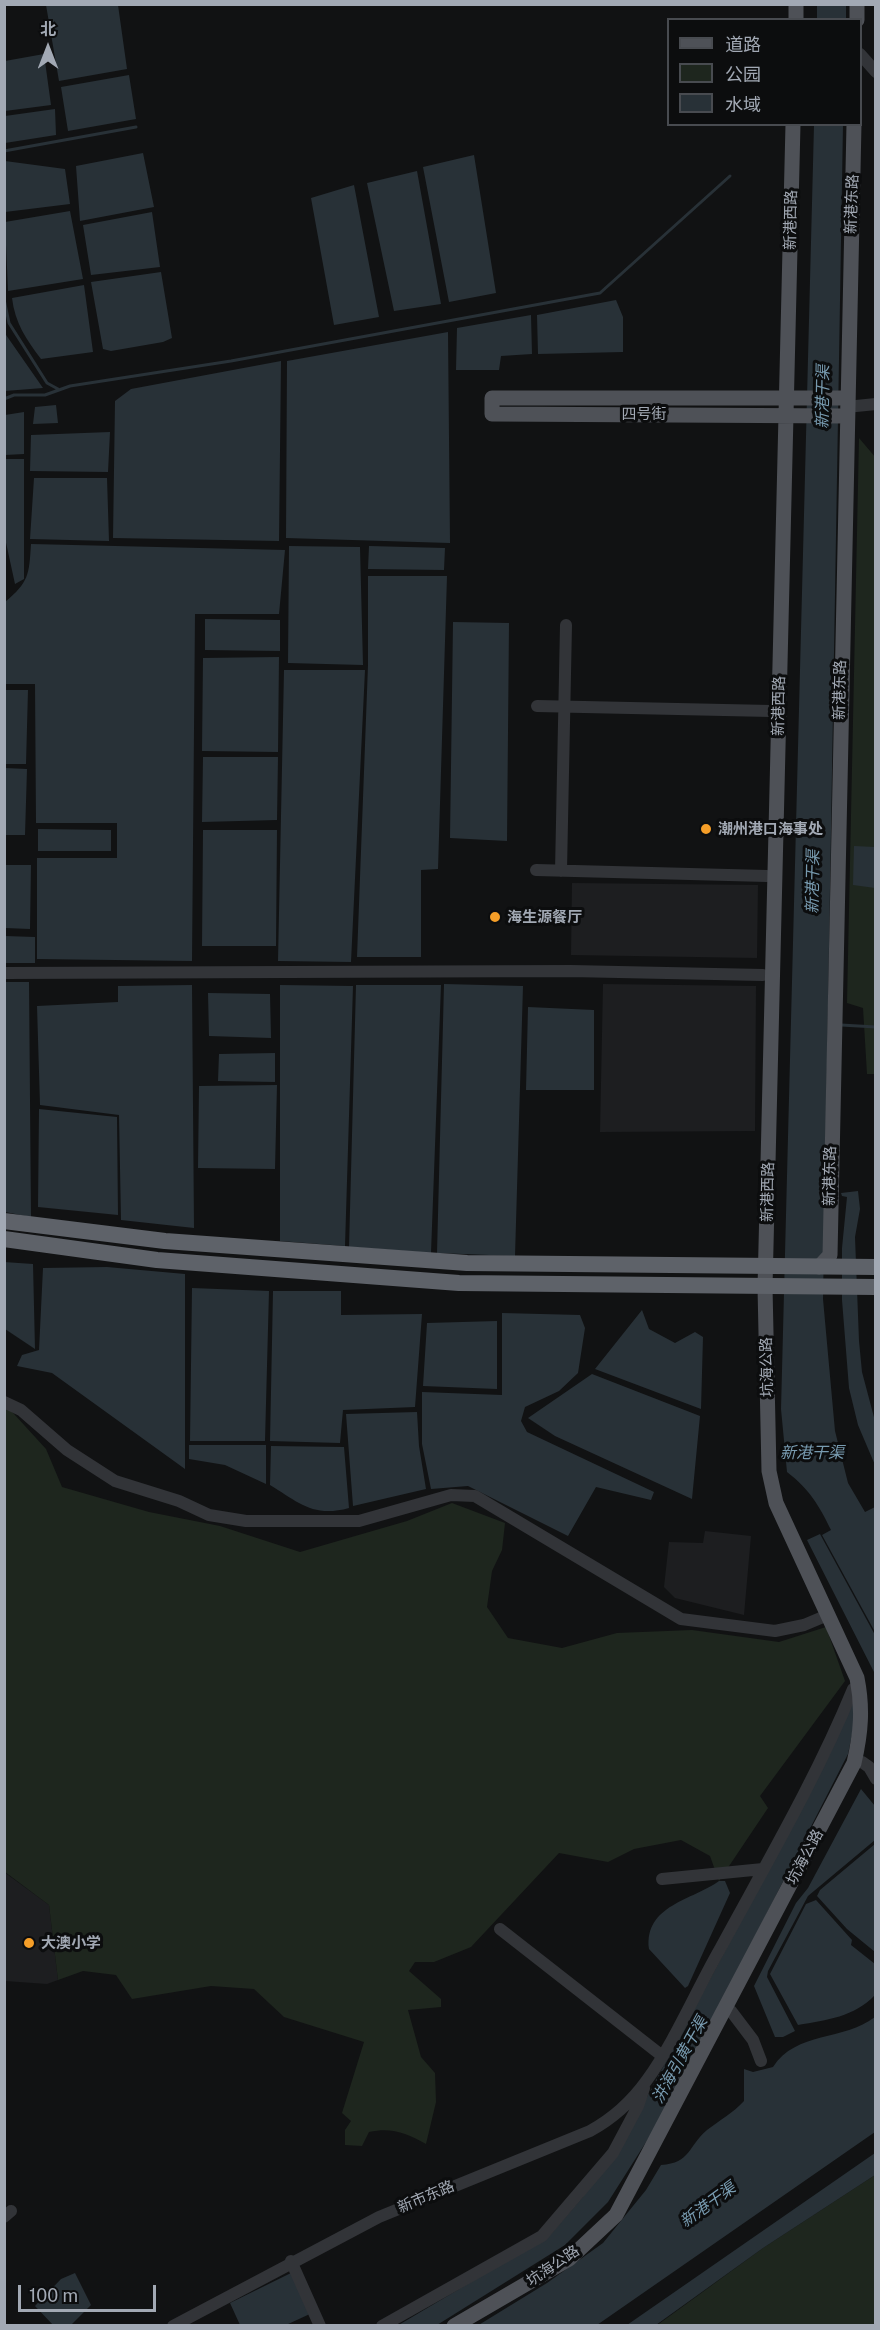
<!DOCTYPE html>
<html>
<head>
<meta charset="utf-8">
<style>
	body { margin:0 }
	#map { position:relative; width:880px; height:2330px; overflow:hidden; background:#111213; font-family:"Public Sans","Noto Sans SC",sans-serif }
	canvas { display:block }
	.frame { position:absolute; inset:0; border:6px solid #a2a9b4; pointer-events:none }
	.legend { position:absolute; left:667px; top:18px; width:195px; height:108px; box-sizing:border-box; background:#0c0d0e; border:2px solid #484b50; margin:0; padding:8px 10px; list-style:none; font-size:18px; color:#a2a9b4 }
	.legend li { display:flex; align-items:center; gap:12px; height:30px }
	.legend b { width:30px; border:2px solid #484b50 }
	.north { position:absolute; left:18px; top:18px; width:60px; height:60px; -webkit-text-stroke:4px #0c0d0e; paint-order:stroke; rotate:0deg; font-size:16px; font-weight:700; line-height:24px; text-align:center; color:#a2a9b4 }
	.north::after { content:''; display:block; margin:auto; width:21px; height:27px; background:#a2a9b4; clip-path:polygon(50% 0,100% 100%,50% 72%,0 100%) }
	.scale { position:absolute; left:18px; top:2285px; width:138px; height:27px; box-sizing:border-box; border:3px solid #a2a9b4; border-top:0; padding-left:8px; font-size:18px; line-height:21px; white-space:nowrap; color:#a2a9b4; -webkit-text-stroke:4px #0c0d0e; paint-order:stroke }
</style>
</head>
<body>
<div id="map">
<canvas width="880" height="2330"></canvas>
<div class="frame"></div>
<ul class="legend">
<li><b style="height:8px;background:#4e5157"></b>道路</li>
<li><b style="height:16px;background:#1e261e"></b>公园</li>
<li><b style="height:16px;background:#283137"></b>水域</li>
</ul>
<div class="north">北</div>
<div class="scale">100 m</div>
</div>
<script>
const context = document.querySelector('canvas').getContext('2d');
context.lineJoin = 'round';
function paint(path, color) { context.fillStyle = color; context.fill(path, 'evenodd'); }
function stroke(path, color, width, dash) { context.strokeStyle = color; context.lineWidth = width; context.lineCap = dash ? 'butt' : 'round'; context.setLineDash(dash || []); context.stroke(path); }
function label(font, color, halo, rows, align = 'center') {
  context.font = font + ' "Public Sans","Noto Sans SC",sans-serif'; context.lineWidth = 6; context.setLineDash([]); context.textBaseline = 'middle'; context.strokeStyle = halo; context.fillStyle = color; for (const [text, x, y, turn = 0] of rows) {
    context.save(); context.translate(x, y); context.rotate((+turn || 0) * Math.PI / 180); context.textAlign = isNaN(turn) ? turn : align; if (halo) context.strokeText(text, 0, 0); context.fillText(text, 0, 0); context.restore();
  }
}
paint(new Path2D(`
	M572 883 758 885 757 958 571 955Z
	M603 984 756 986 755 1131 600 1132Z
	M705 1531 751 1536 744 1615 675 1598 664 1587 669 1542 703 1543Z
	M4 1872 49 1905 58 1980 47 1984 5 1981Z`), '#1d1e20');
paint(new Path2D(`
	M859 438 876 458 875 1074H867L863 1008 847 1003Z
	M4 1403 46 1449 62 1487 149 1512 220 1526 300 1552 407 1521 452 1503 505 1523 502 1550 492 1571 487 1607 508 1638 562 1648 617 1633 692 1630 779 1642 826 1627 845 1681 760 1796 768 1808 719 1881 710 1856 681 1840 634 1849 608 1862 559 1853 471 1947 434 1962H415L409 1971 441 1999V2007L408 2010 421 2057 435 2073 436 2102 426 2144C406 2133 392 2127 369 2132L362 2146 345 2145V2130L351 2121 342 2113 364 2042 284 2017 254 1989 211 1986 132 1999 116 1975 83 1971 58 1980 49 1905 5 1872Z
	M875 2175V2325L656 2326 763 2248Z`), '#1e261e');
paint(new Path2D(`
	M46 5H118L127 69 59 81Z
	M817 5H846V19H817Z
	M44 54 51 105 5 111V61Z
	M129 75 136 119 68 131 61 87Z
	M55 109 56 135 5 143V116Z
	M843 124 823 1299 835 1431 848 1483 865 1512 875 1507V1632L822 1535 831 1530C819 1505 809 1489 787 1472L781 1409 814 125Z
	M143 153 154 207 80 221 76 166Z
	M474 155 496 293 449 302 423 167Z
	M5 161 65 169 70 204 5 212Z
	M417 171 441 304 394 311 367 183Z
	M354 185 379 317 334 325 311 198Z
	M70 211 83 279 8 291 5 222Z
	M152 212 160 267 91 275 83 225Z
	M161 272 172 338 163 342 111 351 103 349 91 282Z
	M84 285 93 352 41 359C26 339 15 323 12 298Z
	M616 300 623 317V352L538 354 537 315Z
	M531 315 532 354 501 356 499 370H456L457 328Z
	M4 332 43 388 5 391Z
	M448 332 450 543 286 538 287 361Z
	M281 361 279 541 113 538 115 401 131 389Z
	M56 405 58 423 33 424 35 407Z
	M24 412V454L5 455V415Z
	M110 432 108 472 30 471 31 435Z
	M5 459H24V579L15 584 5 538Z
	M34 478H107L109 541 30 539Z
	M31 544 285 550 279 614H195L192 961 37 959V858H117V823H36L35 684H4L5 602C29 582 29 575 31 544Z
	M289 546 360 547 363 665 288 663Z
	M369 546 445 548 444 570 368 569Z
	M368 576H447L438 869 421 870V957H357L368 665Z
	M205 619 280 620V651L205 650Z
	M453 622 509 623 507 841 450 838Z
	M279 657 278 752 202 751 203 658Z
	M284 670H365L351 962 278 961Z
	M5 690H28L26 764H5Z
	M203 757H278L277 820 202 822Z
	M5 768 27 769 25 835H5Z
	M38 829 111 830V851H38Z
	M203 830H277L276 946H202Z
	M854 846 875 847V888L853 885Z
	M5 865H31L30 929 5 928Z
	M5 936 35 937V963H5Z
	M4 982H29L31 1217 5 1212Z
	M444 984 523 986 515 1256 437 1253Z
	M192 985 194 1228 121 1220 119 1115 40 1105 37 1006 118 1002V986Z
	M280 985 353 986 345 1246 280 1241Z
	M356 985H441L431 1253 349 1247Z
	M208 993 270 994 271 1038 209 1036Z
	M528 1007 594 1010V1090H526Z
	M275 1053V1082L218 1081 219 1054Z
	M277 1085 275 1169 198 1168 199 1086Z
	M39 1109 117 1117 118 1215 38 1207Z
	M858 1191 860 1209 855 1237 859 1341 862 1372 875 1421V1465L858 1425 849 1388 842 1300V1248L847 1197 842 1196 841 1193Z
	M4 1262 33 1264 35 1349 5 1329Z
	M107 1267 185 1274V1469L52 1373 17 1366 22 1355 39 1350 43 1268Z
	M192 1288 269 1291 265 1441H190Z
	M273 1291H341V1315L422 1314 415 1407 343 1410 340 1443 270 1441Z
	M642 1310 649 1329 675 1343 695 1332 703 1337 701 1409 595 1369Z
	M502 1313 580 1315 585 1328 578 1373 559 1391 525 1407 521 1421 527 1432 654 1492 651 1500 596 1487 568 1536 468 1486 431 1489 422 1444V1392L502 1395Z
	M497 1321V1389L423 1386 427 1323Z
	M592 1374 700 1416 692 1499 555 1436 528 1418Z
	M417 1412 419 1446 426 1489 353 1506 346 1414Z
	M189 1445H266V1484L225 1465 189 1459Z
	M271 1446 344 1447 349 1508C313 1518 298 1502 270 1485Z
	M820 1534 875 1635V1674L807 1540Z
	M854 1701V1725L848 1754 667 2109 608 2202 565 2245 437 2325 397 2326 550 2235 582 2198 641 2108 808 1796Z
	M861 1789 875 1806V1840L808 1896 768 1971 767 1977 795 2031 783 2037H775L754 1986 796 1903 808 1888Z
	M875 1844V1952L847 1929 817 1896 820 1890Z
	M719 1881H725L730 1893 688 1986 685 1988 649 1949C644 1905 693 1900 719 1881Z
	M816 1900 852 1940 851 1945 875 1964V1995C854 2017 827 2020 798 2025L770 1974 806 1904Z
	M875 2017V2132L597 2325 477 2326 547 2283 603 2243 646 2190 661 2165C691 2163 688 2146 707 2130 720 2120 733 2113 744 2101V2069L753 2072 773 2067C796 2031 844 2041 875 2017Z
	M875 2153V2175L763 2248 656 2325H627Z
	M293 2272 312 2313 286 2325H240L230 2303Z
	M75 2273 91 2305 71 2325H53L35 2306 61 2279Z`), '#283137');
stroke(new Path2D(`
	M4 151 136 127
	M4 299 9 323 47 383 58 389
	M4 399 14 395H45L70 386 231 361 600 293 730 176
	M841 1025 876 1027`), '#283137', 3);
stroke(new Path2D(`
	M860 54 876 72
	M846 407 876 404
	M537 706 771 711
	M536 870 767 876
	M561 871 566 625
	M4 973 571 971 763 975
	M4 1402 21 1410 67 1450 115 1481 179 1501 209 1515 246 1521H359L451 1495 475 1496 681 1619 775 1631 804 1625 823 1617
	M862 1762 869 1767 876 1779
	M662 1879 763 1869
	M500 1929 661 2055
	M731 2011 753 2040 761 2061
	M4 2217 11 2211
	M291 2261 320 2326
	M173 2326 379 2217 590 2131C612 2119 632 2101 647 2080 674 2043 697 1989 720 1949 766 1864 816 1779 853 1689
	M382 2326 542 2236 613 2153 638 2106 644 2088`), '#323438', 12);
stroke(new Path2D(`
	M796 20V4
	M857 20V4
	M846 416 492 414V398H847
	M819 1267 830 1255 854 124
	M454 2326 569 2259 616 2215 854 1763C861 1733 863 1708 857 1678L776 1503 769 1471 765 1287 793 124`), '#4e5157', 15);
stroke(new Path2D(`
	M4 1221 165 1241 467 1263 876 1267
	M4 1239 157 1260 459 1283 876 1287`), '#5e6269', 16);
for (const [x, y, r, color] of [
	[706,829,6,"#f59e28"],
	[495,917,6,"#f59e28"],
	[29,1943,6,"#f59e28"]
]) { const dot = new Path2D(); dot.arc(x, y, r, 0, 2 * Math.PI); context.fillStyle = color; context.fill(dot); stroke(dot, '#0c0d0e', 2); }
label('15px', '#a2a9b4', '#0c0d0e', [
	["新港东路",852,204,-88],
	["新港西路",791,220,-89],
	["四号街",644,414],
	["新港东路",840,690,-89],
	["新港西路",779,706,-89],
	["新港东路",830,1176,-89],
	["新港西路",768,1192,-89],
	["坑海公路",767,1367,-91],
	["坑海公路",805,1857,-62],
	["新市东路",426,2197,-23],
	["坑海公路",553,2266,-34]
]);
label('bold 15px', '#a2a9b4', '#0c0d0e', [
	["潮州港口海事处",718,829],
	["海生源餐厅",507,917],
	["大澳小学",41,1943]
], 'left');
label('italic 16px', '#789bb0', '#0c0d0e', [
	["新港干渠",823,397,-89],
	["新港干渠",813,882,-89],
	["新港干渠",812,1453],
	["汫海引黄干渠",680,2060,-61],
	["新港干渠",708,2205,-36]
]);
</script>
</body>
</html>
